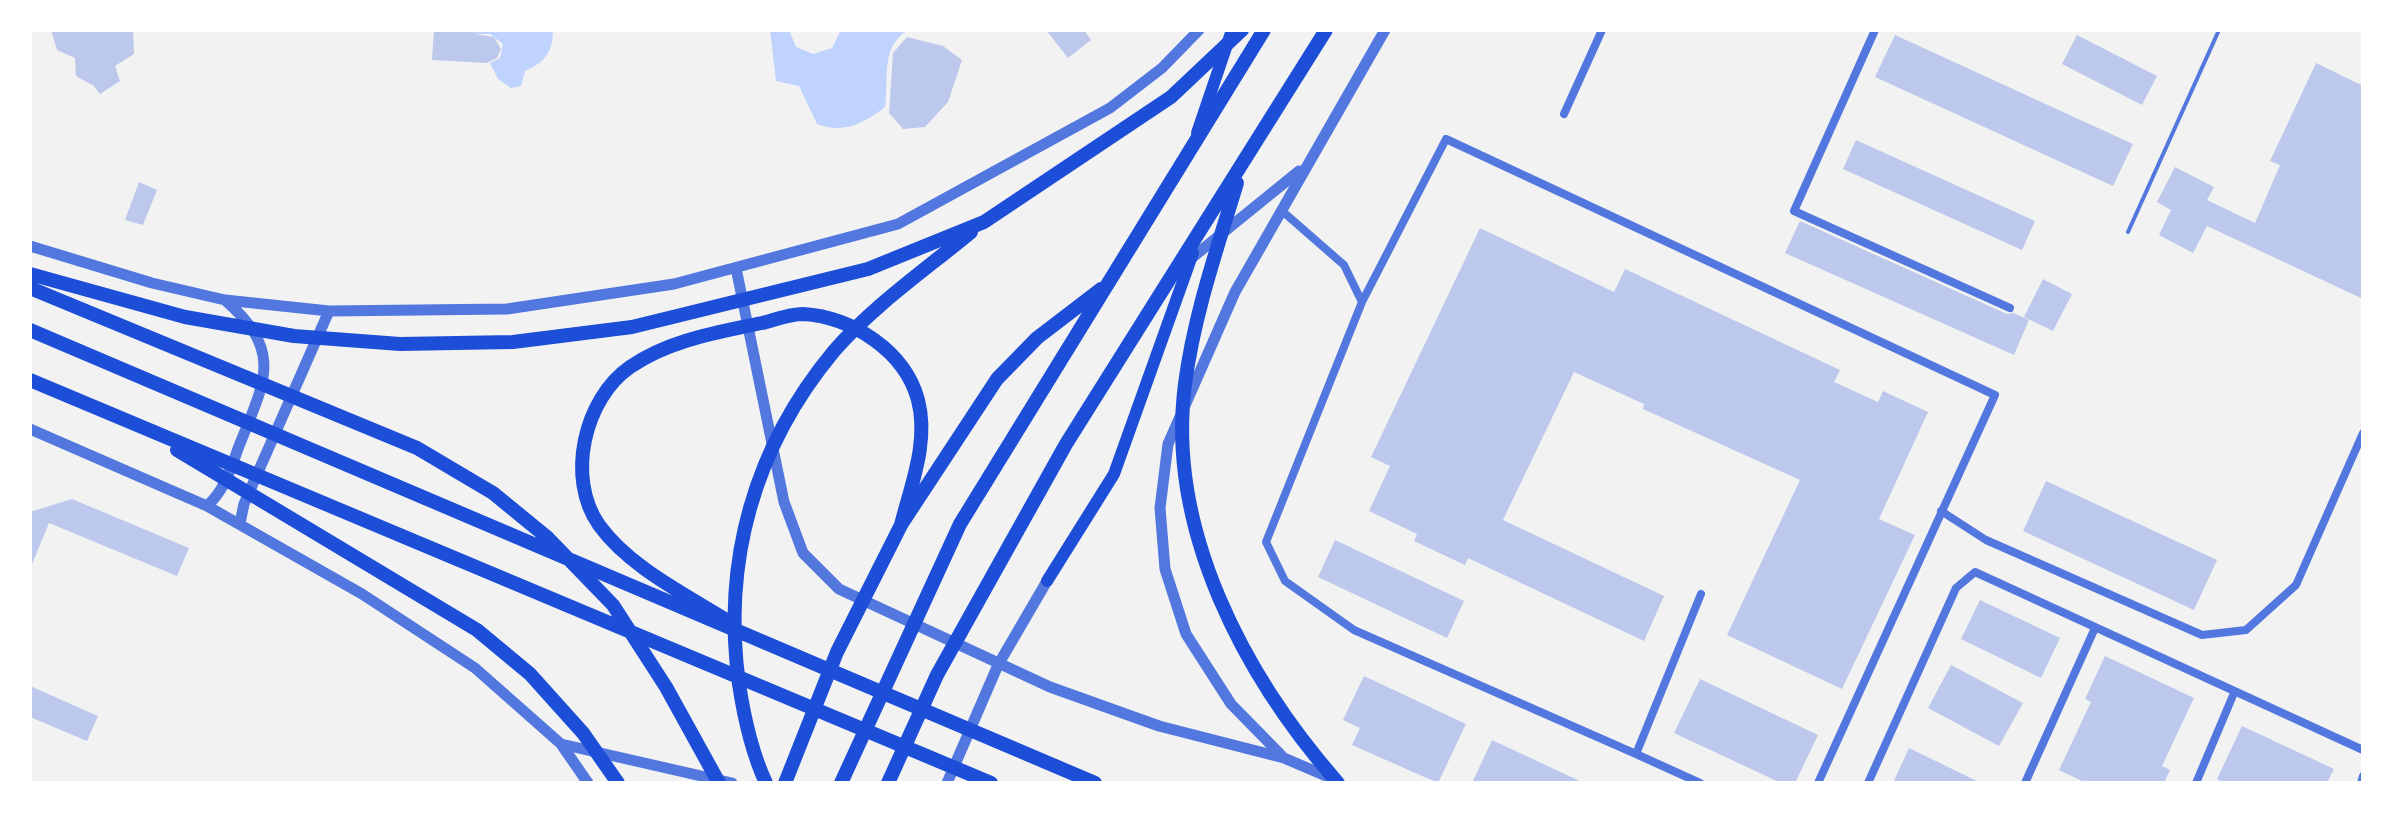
<!DOCTYPE html>
<html>
<head>
<meta charset="utf-8">
<style>
	body { margin:0 }
	#map { position:relative; width:2393px; height:813px; overflow:hidden; background:#f2f2f2; font-family:"IBM Plex Sans",sans-serif }
	canvas { display:block }
	.frame { position:absolute; inset:0; border:32px solid #fff; pointer-events:none }
</style>
</head>
<body>
<div id="map">
<canvas width="2393" height="813"></canvas>
<div class="frame"></div>
</div>
<script>
const context = document.querySelector('canvas').getContext('2d');
context.lineJoin = 'round';
function paint(path, color) { context.fillStyle = color; context.fill(path, 'evenodd'); }
function stroke(path, color, width, dash) { context.strokeStyle = color; context.lineWidth = width; context.lineCap = dash ? 'butt' : 'round'; context.setLineDash(dash || []); context.stroke(path); }
paint(new Path2D(`
	M476 30H553C553 52 545 62 525 71L521 86 511 88 498 79 490 63 500 58 503 44 490 34H475Z
	M770 30H789L796 47 813 54 832 48 841 30H908C880 47 889 78 885 107 863 124 844 134 817 124L799 86 776 81Z`), '#bfd3fe');
paint(new Path2D(`
	M51 30H133L134 54 115 66 120 81 100 94 94 86 76 76 75 58 57 50Z
	M434 30H475V34L494 37 501 49 497 58 487 63 432 60Z
	M1046 30H1084L1091 40 1068 58Z
	M1895 35 2133 144 2113 186 1875 77Z
	M2077 35 2157 76 2142 105 2062 64Z
	M907 37 943 46 962 60 948 102 925 127 903 129 889 113 893 53Z
	M2316 63 2363 86V299L2207 226 2193 253 2159 235 2171 210 2157 202 2175 167 2214 187 2207 200 2255 223 2280 165 2270 161Z
	M1856 140 2035 221 2022 250 1843 169Z
	M139 182 157 190 143 225 125 220Z
	M1800 221 2007 314 2014 313 2029 320 2014 355 1785 253Z
	M1480 228 1614 292 1625 269 1840 370 1834 382 1878 402 1883 391 1928 412 1879 519 1915 535 1842 689 1727 635 1800 480 1643 409 1644 404 1574 372 1503 520 1664 596 1644 641 1468 558 1465 565 1414 541 1417 534 1369 511 1390 466 1371 457Z
	M2043 279 2072 294 2053 331 2024 317Z
	M2046 481 2217 560 2194 610 2023 531Z
	M72 499 189 548 177 576 49 523 30 569V512Z
	M1335 540 1464 601 1447 638 1318 577Z
	M1980 600 2060 638 2041 678 1961 639Z
	M2105 656 2194 698 2162 766 2170 770 2164 783H2086L2059 770 2091 702 2085 699Z
	M1951 665 2023 703 1999 746 1928 708Z
	M1364 676 1466 724 1438 783 1352 745 1360 728 1343 720Z
	M1700 679 1818 735 1795 783H1781L1674 733Z
	M30 686 98 716 87 741 30 717Z
	M2242 726 2334 769 2327 783H2225L2217 779Z
	M1492 740 1584 783H1472Z
	M1909 748 1981 783H1893Z`), '#bdc9ec');
stroke(new Path2D(`
	M2128 232 2219 30`), '#5277de', 4);
stroke(new Path2D(`
	M1875 30 1794 211 2010 308
	M1564 114 1602 30
	M1281 210 1344 265 1362 302 1266 542 1285 581 1354 630 1636 754 1701 594
	M1362 302 1446 139 1995 395 1818 783
	M1941 511 1986 540 2202 635 2246 630 2296 585 2363 433
	M1636 754 1700 783
	M1868 783 1956 588 1975 572 2363 750
	M2025 783 2095 628
	M2196 783 2234 693
	M2361 783 2363 776`), '#5277de', 8);
stroke(new Path2D(`
	M30 246 152 283 225 300 329 311 507 309 674 284 898 224 1110 108 1162 68 1199 30
	M1188 261 1299 171
	M736 268 784 502 803 553 839 589 1050 687 1159 726 1284 758 1333 779
	M30 429 207 506 362 594 475 668 561 744 588 783
	M207 506C225 490 231 468 239 446 264 383 285 352 225 300
	M240 523 244 504 329 311
	M561 744 732 783
	M1283 757 1231 704 1186 634 1165 569 1160 508 1168 444 1235 292 1385 30
	M947 783 998 665 1047 581`), '#5277de', 11);
stroke(new Path2D(`
	M1197 133 1232 30
	M1047 581 1114 474 1193 253`), '#1d4ed8', 12);
stroke(new Path2D(`
	M1237 183C1217 249 1194 315 1185 384 1166 530 1245 677 1338 783
	M30 274 185 317 294 336 400 344 513 342 632 327 868 269 984 222 1171 97 1242 30
	M30 288 417 448 493 493 548 538 613 605 666 687 719 783
	M30 330 1095 783
	M30 380 991 783
	M177 450 477 630 530 674 583 733 618 783
	M731 623C687 595 630 568 599 525 566 478 584 399 630 367 670 340 715 333 762 323 774 320 790 314 803 314 852 317 905 351 918 400 929 442 911 485 901 525
	M766 783C752 753 744 717 739 684 722 562 754 447 834 351 873 306 925 270 971 232
	M785 783 837 652 901 525 997 379 1037 338 1101 289
	M841 783 960 524 1264 30
	M888 783 937 675 1066 444 1326 30`), '#1d4ed8', 14);
</script>
</body>
</html>
